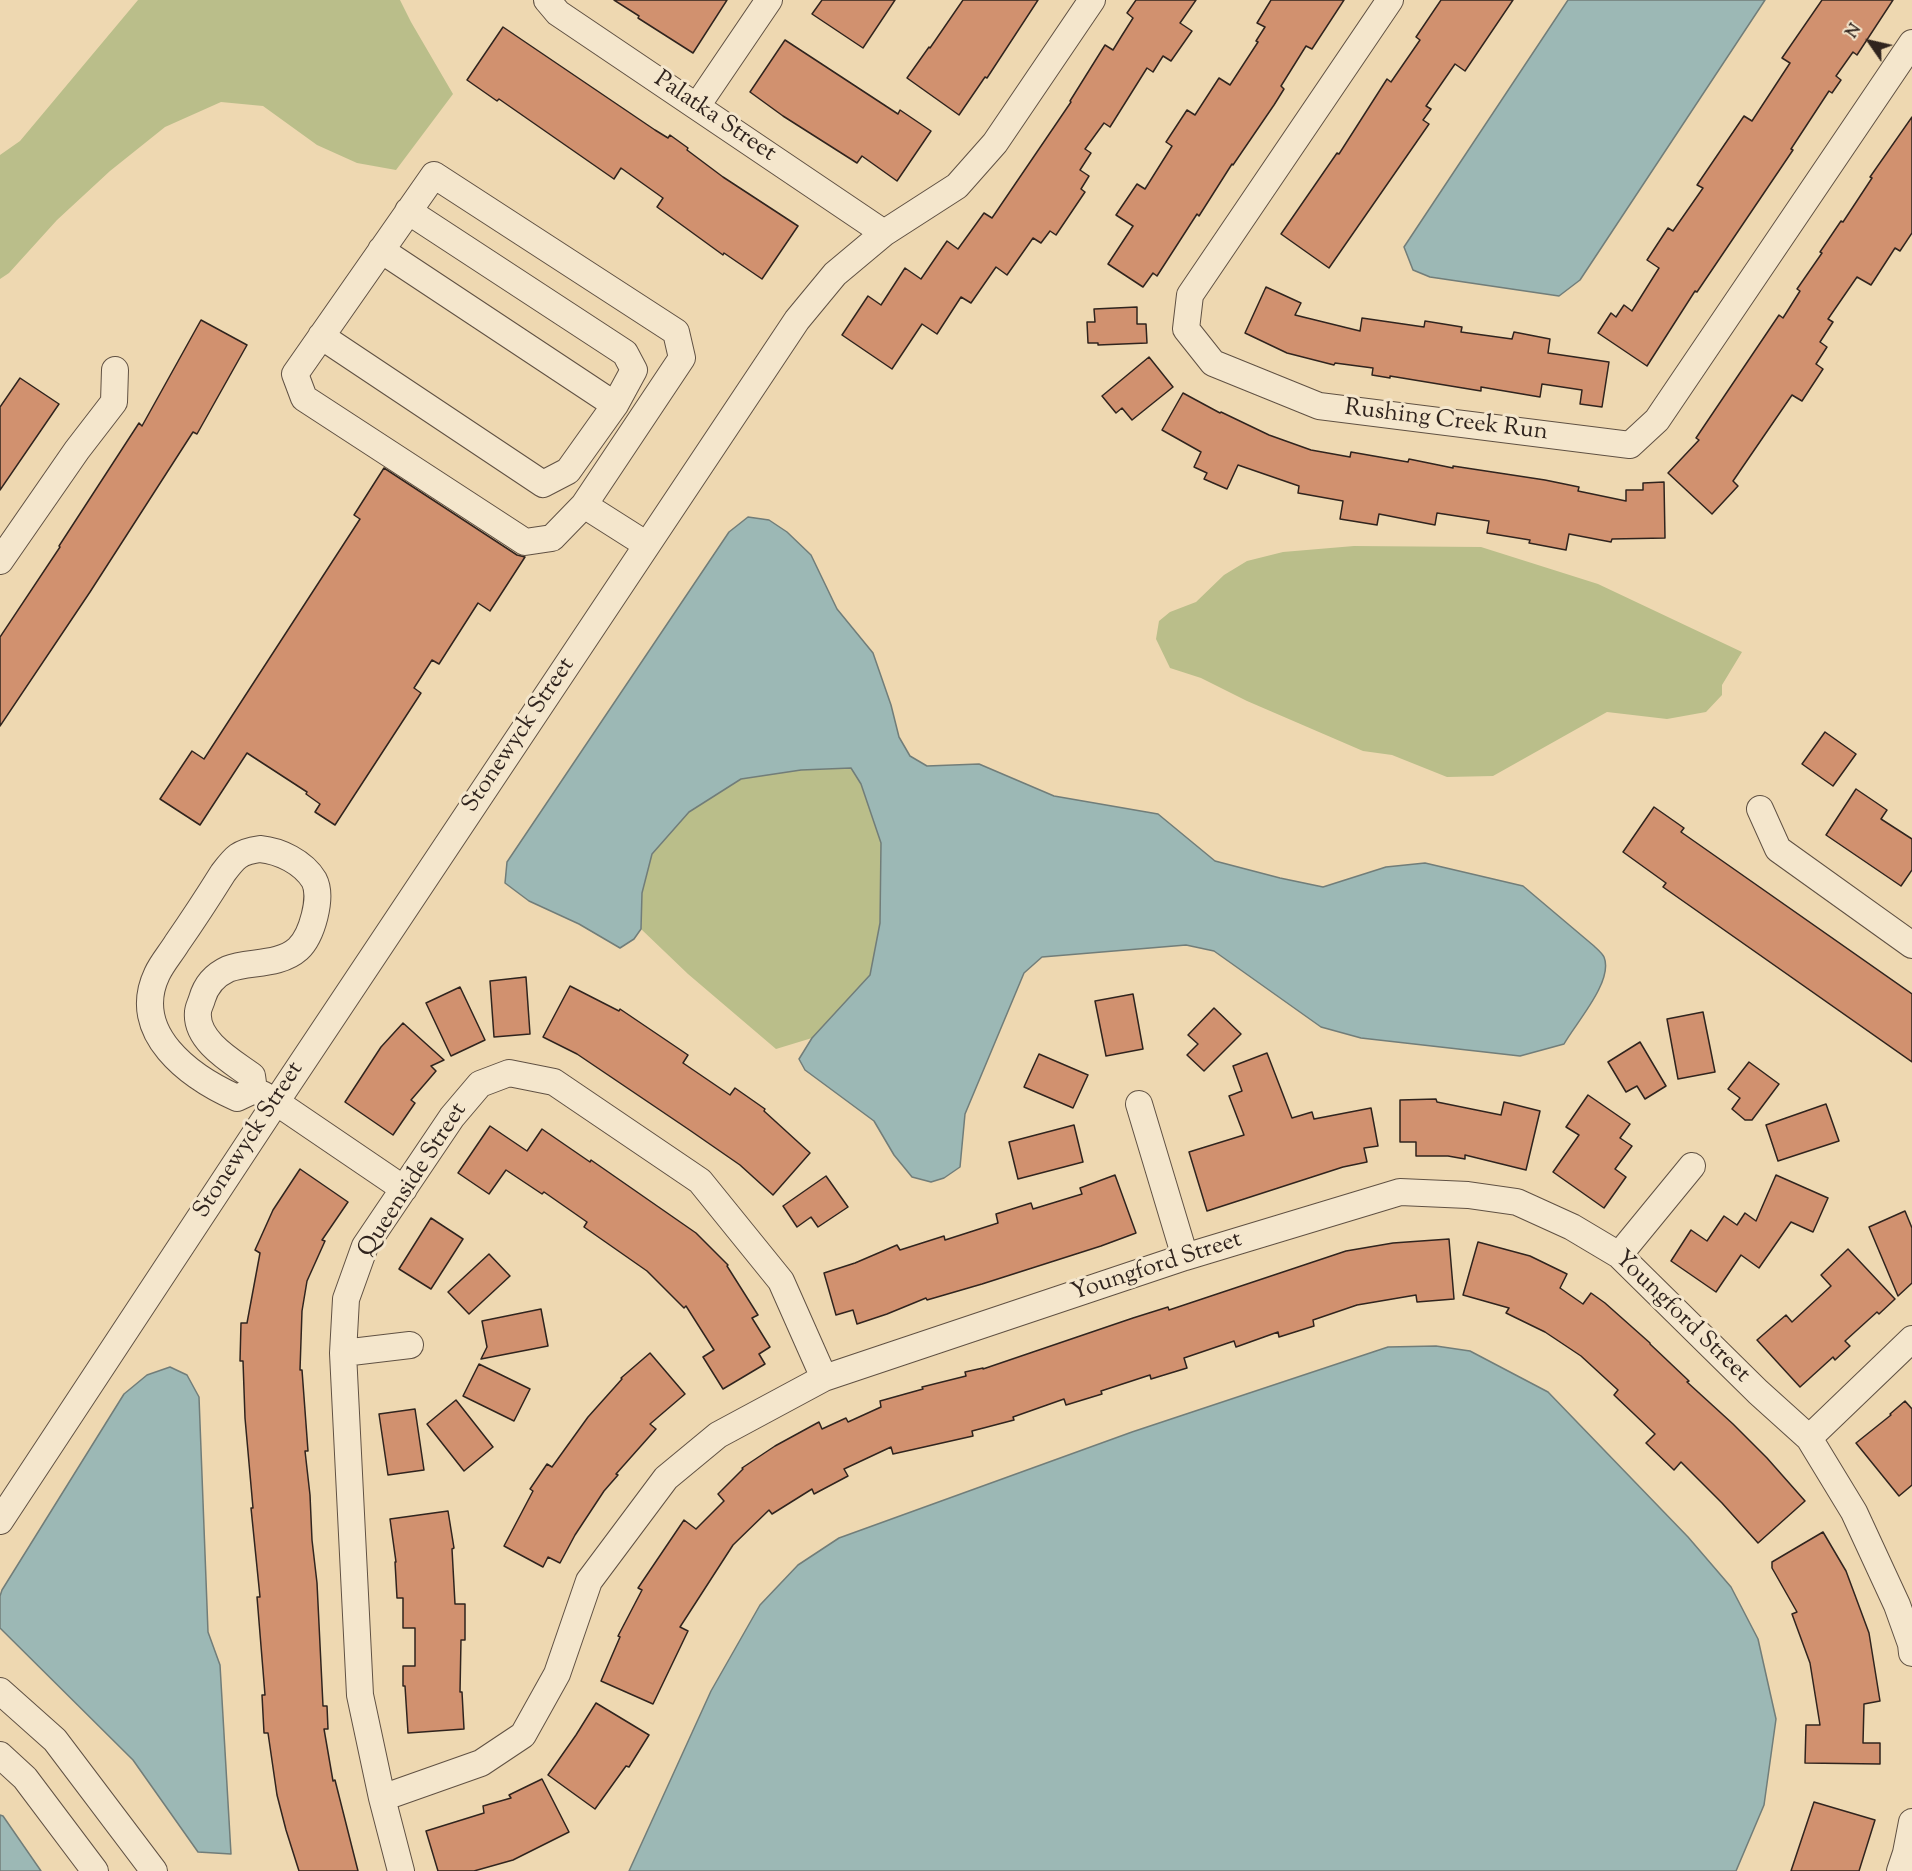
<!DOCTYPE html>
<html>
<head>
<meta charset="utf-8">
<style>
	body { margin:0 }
	#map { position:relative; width:1912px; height:1871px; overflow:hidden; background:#eed8b1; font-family:"Sorts Mill Goudy",serif }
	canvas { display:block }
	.north { position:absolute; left:1840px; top:12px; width:60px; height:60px; -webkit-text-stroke:4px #f4e6cc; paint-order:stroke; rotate:304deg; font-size:16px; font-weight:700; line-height:24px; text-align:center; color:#30241e }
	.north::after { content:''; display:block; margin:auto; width:21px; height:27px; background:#30241e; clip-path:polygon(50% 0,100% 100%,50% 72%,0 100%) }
</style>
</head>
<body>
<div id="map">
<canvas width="1912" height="1871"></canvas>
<div class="north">N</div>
</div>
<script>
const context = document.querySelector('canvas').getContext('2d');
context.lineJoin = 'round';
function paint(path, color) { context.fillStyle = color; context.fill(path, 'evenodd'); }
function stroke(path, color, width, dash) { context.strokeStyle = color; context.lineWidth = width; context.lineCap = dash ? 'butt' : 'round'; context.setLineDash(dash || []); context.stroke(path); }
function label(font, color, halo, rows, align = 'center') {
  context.font = font + ' "Sorts Mill Goudy",serif'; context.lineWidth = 6; context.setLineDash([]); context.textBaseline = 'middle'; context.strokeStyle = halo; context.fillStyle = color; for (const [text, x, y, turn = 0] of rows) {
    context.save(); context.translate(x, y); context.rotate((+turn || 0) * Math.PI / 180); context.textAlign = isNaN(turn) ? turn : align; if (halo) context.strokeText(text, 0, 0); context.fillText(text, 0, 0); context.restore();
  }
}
paint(new Path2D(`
	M138 0H400L411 22 453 94 396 170 357 163 317 145 263 106 221 102 165 127 110 171 57 220 9 273 0 279V155L20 141Z
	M1354 546 1481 547 1598 584 1742 652 1722 685V695L1706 712 1667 719 1607 712 1493 776 1447 777 1392 755 1363 751 1247 701 1201 678 1170 668 1156 639 1159 621 1170 612 1196 602 1224 575 1247 561 1283 552Z
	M851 768 861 784 881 843 880 923 870 975 812 1038 776 1049 688 974 641 929 642 893 652 854 689 812 741 779 801 770Z`), '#babe8a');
const water = new Path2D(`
	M1568 0H1765L1580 280 1559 296 1430 277 1413 270 1404 247Z
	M748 517 769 520 787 532 811 555 837 609 873 653 891 705 899 737 910 756 927 766 979 764 1054 796 1158 814 1215 861 1280 878 1323 887 1386 867 1425 863 1523 886 1594 946C1597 949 1602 953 1604 957 1614 981 1575 1024 1564 1044L1520 1056 1361 1038 1321 1027 1214 951 1186 945 1042 957 1024 973 965 1114 960 1167 944 1178 931 1182 912 1177 894 1155 874 1121 805 1070 799 1059 812 1038 870 975 880 923 881 843 861 784 851 768 801 770 741 779 689 812 652 854 642 893 641 929 634 939 620 948 579 924 529 901 505 883 507 862 729 532Z
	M1436 1346 1470 1351 1548 1392 1688 1537 1731 1587 1758 1639 1776 1719 1764 1805 1736 1871H629L711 1691 760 1605 798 1565 839 1538 1132 1432 1388 1347Z
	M170 1367 187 1375 199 1397 208 1632 220 1665 231 1854 198 1852 133 1760 0 1628V1596L2 1590 124 1394 147 1375Z
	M0 1815 3 1816 41 1871H0Z`);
paint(water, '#9cb8b5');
stroke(water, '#717d79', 1.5);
const building = new Path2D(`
	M614 0H727L693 53 638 18 639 16Z
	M822 0H895L863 48 812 14Z
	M963 0H1038L987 78 985 77 959 115 907 78 929 47 930 48Z
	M1136 0H1196L1180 23 1192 31 1171 61 1163 56 1153 72 1147 68 1110 127 1104 123 1085 149 1091 153 1080 170 1089 176 1081 189 1085 192 1056 235 1050 231 1041 243 1033 238 1007 275 996 267 971 303 961 297 937 334 922 324 892 369 842 335 868 296 881 305 905 268 921 279 947 241 958 249 984 213 992 218 1071 102 1070 101 1105 45 1113 50 1121 37 1133 18 1127 13Z
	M1271 0H1344L1312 49 1306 46 1281 86 1284 89 1274 105 1233 165 1232 164 1199 216 1197 214 1157 276 1153 273 1143 287 1108 264 1133 226 1116 215 1137 184 1145 189 1172 146 1166 142 1187 110 1195 115 1219 78 1230 85 1258 42 1256 41 1265 27 1257 23Z
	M1441 0H1513L1465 71 1455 64 1426 106 1431 109 1423 120 1429 124 1329 268 1281 234 1337 153 1339 154 1387 79 1391 82 1420 40 1416 37Z
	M1822 0H1893L1857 55 1853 52 1836 76 1841 80 1832 93 1829 91 1791 149 1793 150 1697 292 1695 291 1647 366 1598 333 1611 313 1616 317 1624 305 1632 311 1659 268 1647 260 1668 228 1673 231 1703 188 1697 185 1744 116 1752 121 1790 63 1782 58Z
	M503 27 655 130 668 138 670 135 688 148 687 150 723 177 798 226 762 279 724 253 723 255 657 207 663 198 621 168 614 179 499 99 497 101 467 80Z
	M785 40 898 114 900 110 931 131 897 181 862 156 857 163 783 116 750 92Z
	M1912 117V233L1900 251 1895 248 1871 285 1857 277 1828 319 1833 322 1820 342 1827 347 1816 364 1823 369 1802 401 1792 395 1733 481 1738 486 1712 514 1668 473 1699 440 1696 438 1779 315 1783 318 1800 291 1797 289 1822 253 1820 252 1841 221 1843 222 1872 178 1870 177Z
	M1266 287 1301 303 1295 315 1360 331 1362 318 1424 327 1425 321 1462 327 1461 332 1512 339 1514 332 1550 339 1548 353 1609 362 1602 407 1580 404 1582 390 1542 384 1540 397 1481 387V391L1390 376V378L1372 375 1373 368 1335 363 1334 365 1287 353 1245 333Z
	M1137 307V324H1146L1147 343 1098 345V343H1088L1087 322H1095L1094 309Z
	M201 320 247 345 197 434 193 432 90 592 0 726V637L60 547 59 546 139 423 142 426Z
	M1149 357 1173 387 1132 420 1122 408 1116 413 1102 396Z
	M20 378 59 404 0 490V407Z
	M1183 393 1220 413 1221 412 1269 435 1311 450 1350 457 1351 452 1408 462 1409 459 1453 468V466L1545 480 1579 487 1578 491 1626 501V490H1643V483L1664 482 1665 538 1612 539 1611 542 1569 534 1566 550 1529 543 1530 540 1487 533 1489 521 1437 513 1435 525 1379 514 1377 525 1340 519 1343 501 1298 493 1299 486 1238 465 1227 489 1204 479 1207 473 1194 467 1201 452 1162 430Z
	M384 468 517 555 525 557 490 611 478 603 439 664 432 660 414 688 421 693 335 825 315 812 320 804 306 794 307 792 247 753 200 825 160 799 192 751 204 759 360 519 354 515Z
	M1825 732 1856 754 1833 786 1802 764Z
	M1856 789 1887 810 1881 819 1912 839V870L1901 886 1826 835Z
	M1654 807 1684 828 1681 832 1912 994V1062L1663 887 1666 883 1623 852Z
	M526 977 530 1034 494 1037 490 981Z
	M570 986 619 1011 620 1009 688 1055 683 1063 730 1095 735 1088 765 1109 764 1111 810 1153 773 1195 740 1165 688 1129 577 1054 543 1037Z
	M460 987 485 1040 451 1056 426 1003Z
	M1133 994 1143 1049 1106 1056 1095 1001Z
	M1214 1008 1241 1034 1204 1071 1187 1055 1198 1044 1188 1035Z
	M1703 1012 1715 1072 1678 1079 1667 1019Z
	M403 1023 444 1060 431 1066 436 1071 411 1100 415 1103 393 1135 345 1102 381 1047Z
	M1640 1042 1666 1086 1645 1099 1637 1086 1626 1092 1608 1062Z
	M1267 1053 1292 1118 1312 1112 1314 1119 1371 1108 1378 1146 1364 1148 1367 1162 1343 1167 1207 1211 1189 1152 1244 1135 1229 1096 1242 1091 1233 1066Z
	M1039 1054 1088 1075 1073 1108 1024 1087Z
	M1749 1062 1779 1084 1752 1120H1745L1732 1109 1740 1098 1728 1089Z
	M1588 1095 1630 1124 1620 1138 1632 1146 1615 1169 1626 1177 1604 1208 1553 1172 1579 1135 1566 1127Z
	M1436 1099 1437 1102 1501 1115 1504 1102 1540 1111 1526 1170 1465 1155V1159L1448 1156H1416V1142H1400V1100Z
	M1826 1104 1839 1141 1778 1161 1766 1125Z
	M1074 1125 1083 1162 1018 1179 1009 1142Z
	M490 1126 527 1151 542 1129 590 1162 591 1160 696 1233 728 1265 727 1266 758 1315 752 1318 770 1347 759 1354 765 1364 723 1389 703 1357 714 1350 686 1306 684 1308 647 1271 584 1227 587 1222 544 1192 542 1194 506 1170 489 1194 458 1173Z
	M300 1169 348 1202 322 1240 325 1241 307 1281 302 1311 300 1370H302L308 1451H305L310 1495 312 1540 317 1583 323 1706H327L328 1729H324L333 1781 335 1780 358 1871H299L286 1830 277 1795 268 1733H264L262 1695H265L257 1597H260L251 1508H253L245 1418 243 1361H240L241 1323H247L260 1253 255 1250 273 1210Z
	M1115 1175 1136 1233 1101 1246 982 1284 927 1300 926 1298 887 1314 857 1324 853 1310 836 1315 824 1273 855 1263 897 1245 900 1250 944 1236 945 1240 998 1223 996 1214 1031 1203 1033 1209 1082 1194 1080 1188Z
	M1776 1175 1828 1198 1813 1232 1791 1222 1759 1268 1741 1255 1716 1292 1671 1261 1691 1230 1707 1241 1724 1216 1737 1225 1745 1213 1756 1221Z
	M826 1176 848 1207 818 1227 811 1217 797 1227 783 1206Z
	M1905 1211 1912 1228V1283L1898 1296 1869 1227Z
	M431 1218 463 1239 431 1289 399 1269Z
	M1449 1239 1454 1299 1417 1302 1416 1295 1357 1305 1313 1320 1314 1326 1279 1337 1278 1332 1236 1347 1234 1341 1184 1358 1187 1368 1151 1379 1150 1375 1101 1391 1102 1394 1066 1405 1064 1399 1013 1417 1014 1420 972 1431 973 1436 893 1454 891 1447 844 1469 848 1476 814 1494 812 1489 772 1514 769 1510 733 1545 680 1627 688 1631 653 1704 601 1681 620 1637 618 1636 642 1590 638 1588 684 1520 696 1529 724 1501 718 1494 743 1469 742 1468 775 1446 819 1422 822 1429 846 1418 848 1422 881 1407 880 1401 923 1389 922 1387 966 1376 965 1372 983 1368V1369L1133 1318 1168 1307 1169 1310 1346 1251 1393 1243Z
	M1478 1242 1530 1256 1567 1274 1560 1288 1583 1304 1591 1293 1605 1303 1650 1343V1344L1689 1381 1687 1382 1733 1424 1767 1458 1805 1501 1758 1543 1722 1503 1681 1462 1674 1470 1646 1443 1655 1434 1614 1395 1618 1390 1581 1356 1545 1332 1506 1313 1509 1308 1463 1295Z
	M1848 1249 1895 1299 1879 1314 1877 1312 1845 1341 1850 1346 1835 1360 1833 1357 1800 1387 1757 1340 1786 1315 1792 1322 1831 1286 1821 1275Z
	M489 1254 510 1276 469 1314 448 1292Z
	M541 1309 548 1346 481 1359 487 1347 482 1321Z
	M650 1353 685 1394 650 1424 656 1429 616 1474 618 1475 604 1491 575 1535 560 1563 548 1557 543 1567 504 1546 533 1491 530 1489 547 1464 552 1467 588 1417 622 1379 621 1378Z
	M479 1364 530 1389 514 1421 463 1396Z
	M456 1400 493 1447 464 1471 427 1424Z
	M1905 1401 1912 1409V1485L1899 1496 1856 1443 1891 1415 1890 1414Z
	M415 1409 424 1470 388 1475 379 1414Z
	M448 1511 454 1548 452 1549 455 1604H465V1640H461L460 1692H462L464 1729 408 1733 405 1686H403V1666H415V1628H403V1598H397L395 1562H396L390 1519Z
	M1823 1532 1846 1571 1869 1633 1880 1701 1864 1704 1863 1743H1880V1764L1805 1763 1806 1725H1820L1810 1663 1792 1614 1797 1612 1772 1568V1562Z
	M596 1703 649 1735 629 1767 626 1766 595 1809 548 1775 576 1735Z
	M542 1779 569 1832 513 1860 474 1871H438L426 1831 484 1813 483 1806 511 1798 509 1795Z
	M1814 1802 1875 1820 1859 1871H1791Z`);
paint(building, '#d1916f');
stroke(building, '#30241e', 1.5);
const minor = new Path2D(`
	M547 0 558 13 884 233
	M1390 0 1190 295 1186 329 1213 363 1319 406 1630 445 1657 420 1912 43
	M697 106 769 0
	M381 250 615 405 634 370 625 353 408 211
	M321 336 543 484 568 471 615 405
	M584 505 682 358 676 332 434 175 295 374 304 398 525 542 552 538 584 505 647 545
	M0 561 77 450 114 402 115 370
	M1760 809 1778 849 1912 945
	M260 849C280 851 303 862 314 880 323 897 312 936 298 949 279 966 248 961 228 969 215 975 206 985 202 999 201 1003 198 1008 198 1012 195 1041 233 1062 252 1076L254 1090 237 1098C190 1077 129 1033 157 974 162 963 171 953 177 943 193 920 208 897 223 873 235 857 239 852 260 849Z
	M262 1094 276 1102 404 1189
	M1139 1104 1185 1257
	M1619 1255 1692 1166
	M343 1353 410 1345
	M1809 1438 1912 1339
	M0 1521 276 1102 797 320 835 274 884 233 957 186 995 143 1092 0
	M0 1691 55 1740 154 1871
	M0 1755 25 1778 95 1871
	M382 1798 481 1763 523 1735 557 1674 589 1581 666 1478 718 1435 824 1378 1185 1257 1400 1192 1468 1195 1517 1202 1572 1227 1619 1255 1758 1392 1809 1438 1854 1512 1897 1605 1911 1644 1912 1653
	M401 1871 382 1798 360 1695 343 1353 346 1299 365 1246 452 1117 480 1084 509 1073 554 1082 700 1181 781 1281 824 1378
	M1900 1871 1906 1853 1912 1822`);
stroke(minor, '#605143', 28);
stroke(minor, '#f4e6cc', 26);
label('24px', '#30241e', '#f4e6cc', [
	["Palatka Street",714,118,34],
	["Rushing Creek Run",1446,422,7],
	["Stonewyck Street",520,736,-56],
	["Stonewyck Street",250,1141,-57],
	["Queenside Street",414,1181,-57],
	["Youngford Street",1157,1268,-18],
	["Youngford Street",1681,1318,44]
]);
</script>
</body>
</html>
